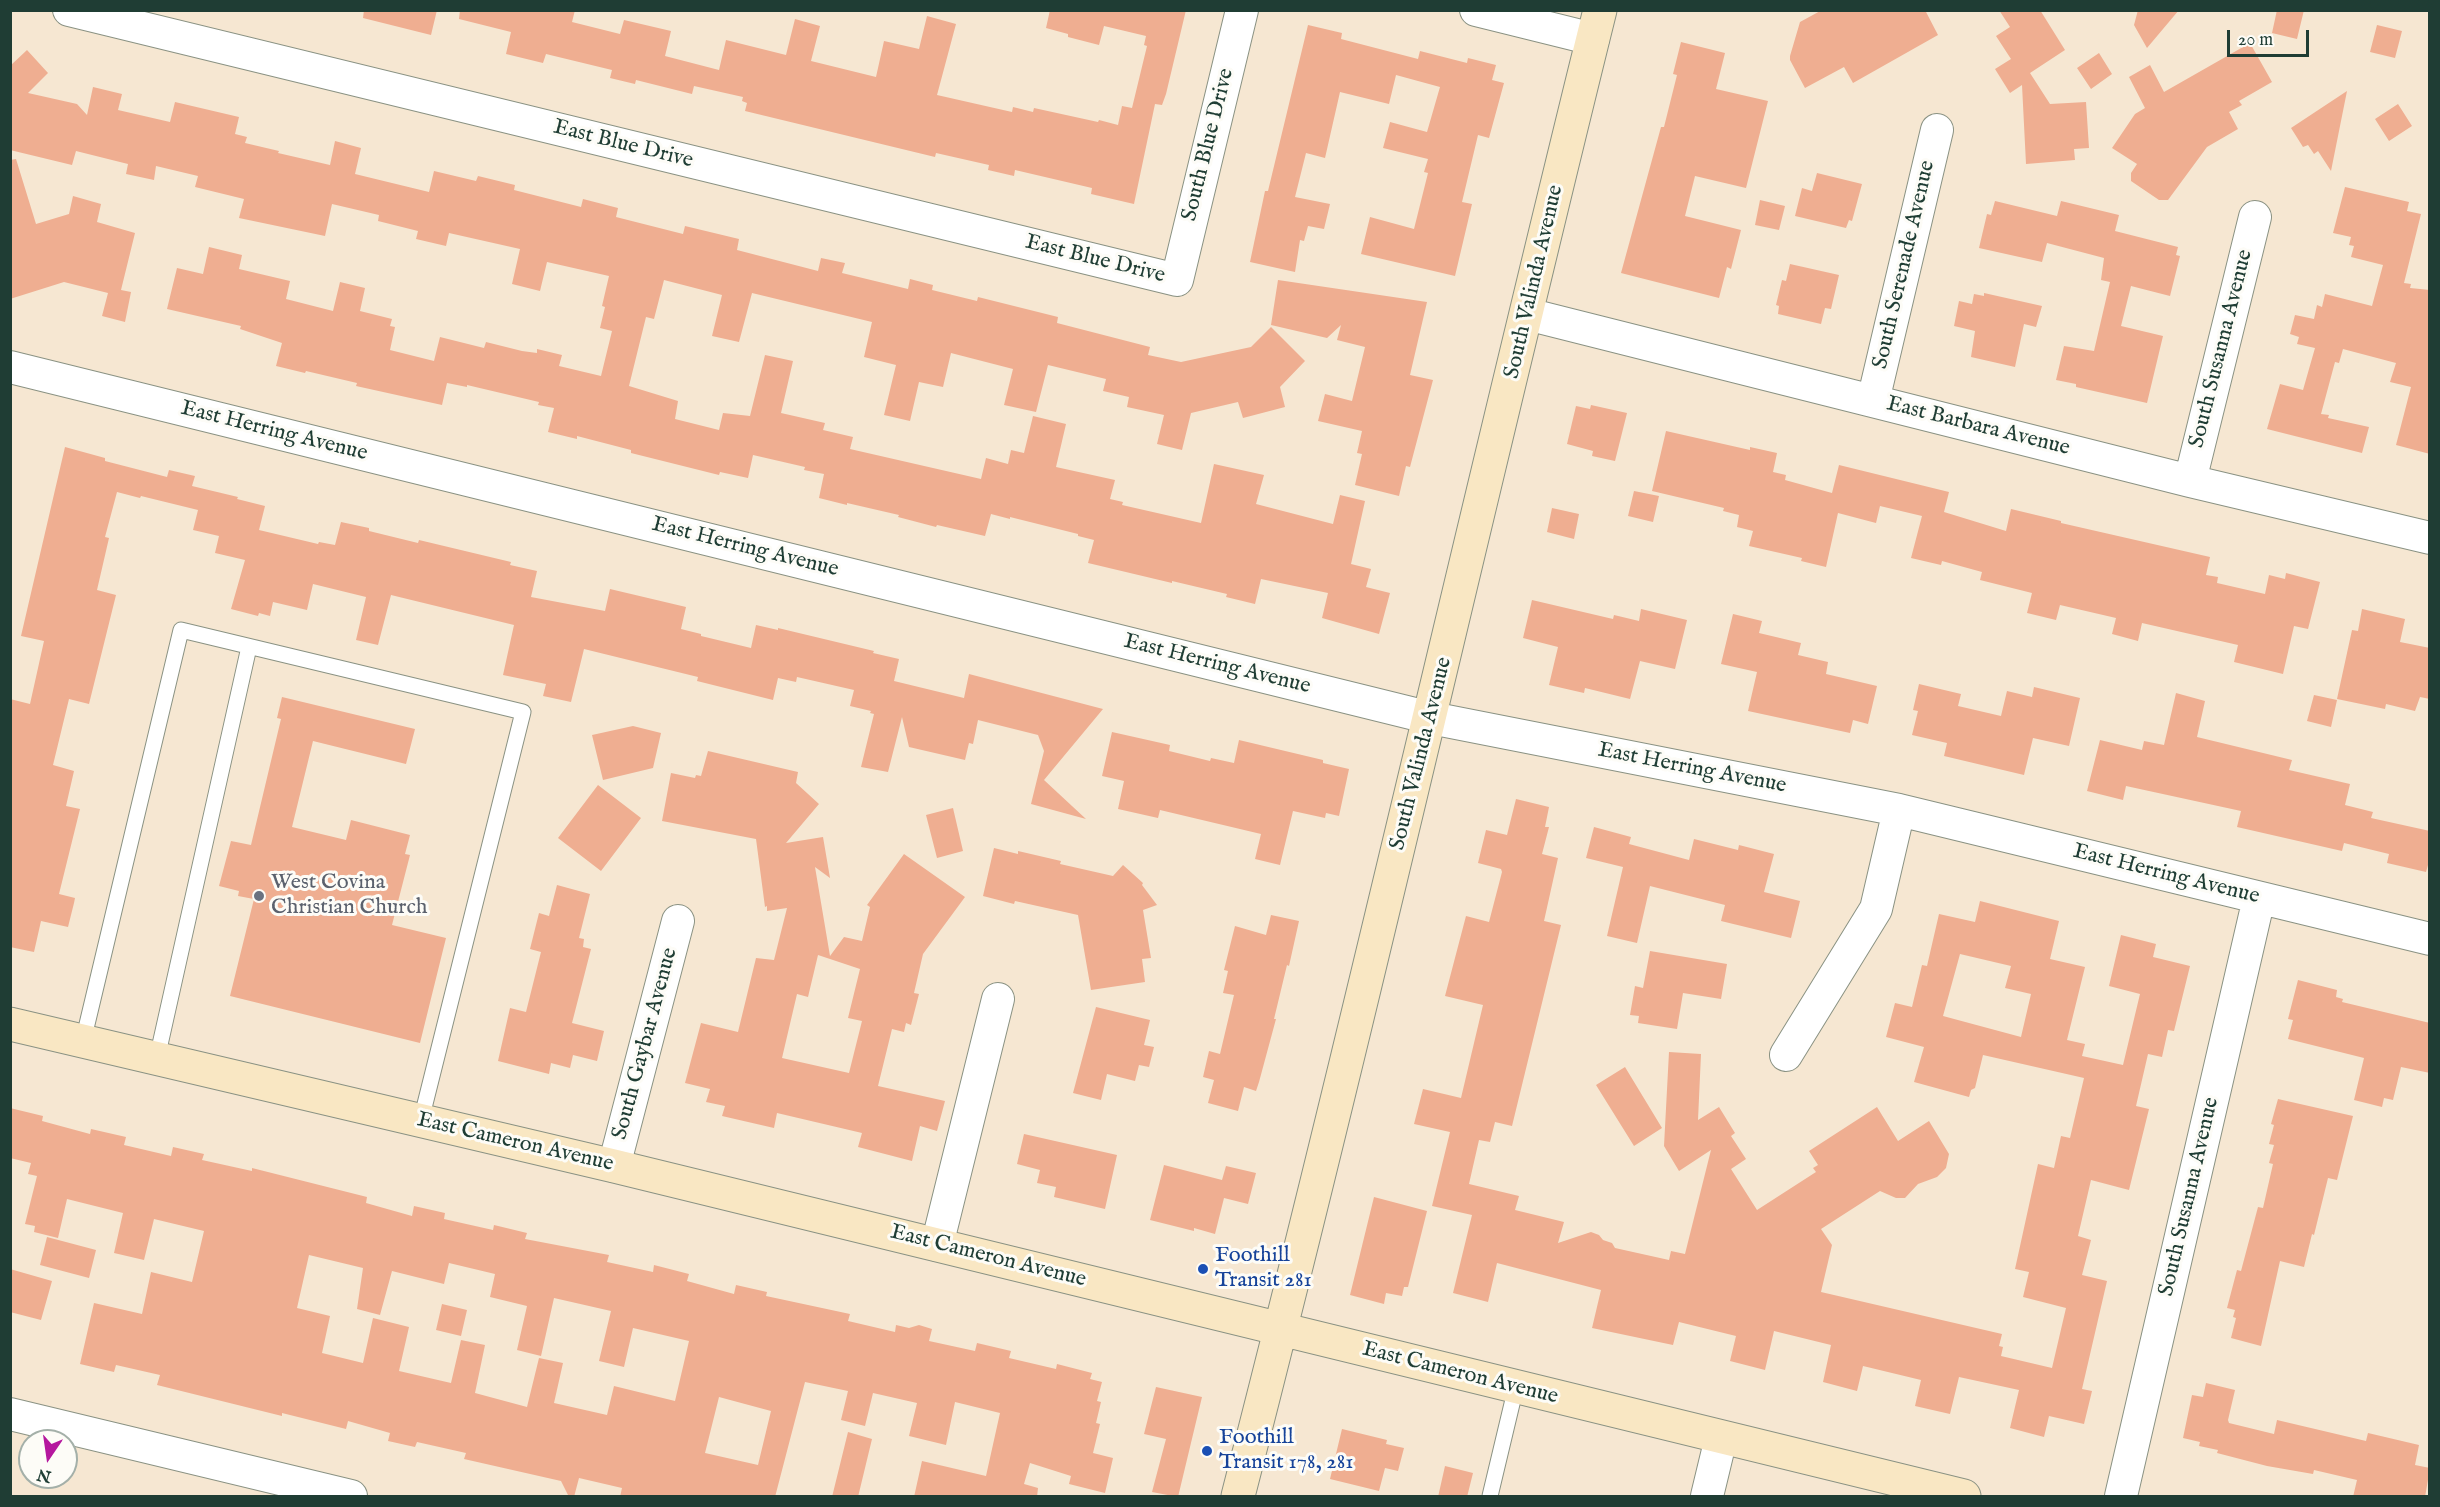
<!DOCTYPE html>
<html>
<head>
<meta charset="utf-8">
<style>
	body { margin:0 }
	#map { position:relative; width:2440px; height:1507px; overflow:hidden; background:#f6e7d2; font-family:"IM FELL English",serif }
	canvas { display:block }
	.frame { position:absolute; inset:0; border:12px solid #1f3d34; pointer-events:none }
	.north { position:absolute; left:18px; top:1429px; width:60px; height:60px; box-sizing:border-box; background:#fdfcf7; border:2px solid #a4b0a9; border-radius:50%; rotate:193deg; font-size:16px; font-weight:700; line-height:24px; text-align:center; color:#1f3d34 }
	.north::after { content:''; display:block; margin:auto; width:21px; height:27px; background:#b5179e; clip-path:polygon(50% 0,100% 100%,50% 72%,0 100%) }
	.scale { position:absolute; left:2227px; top:30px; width:82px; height:27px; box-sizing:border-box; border:3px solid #1f3d34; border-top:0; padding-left:8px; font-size:18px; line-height:21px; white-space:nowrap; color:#1f3d34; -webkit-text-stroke:4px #fdfcf7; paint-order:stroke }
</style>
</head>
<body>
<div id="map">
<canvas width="2440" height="1507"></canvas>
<div class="frame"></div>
<div class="north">N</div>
<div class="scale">20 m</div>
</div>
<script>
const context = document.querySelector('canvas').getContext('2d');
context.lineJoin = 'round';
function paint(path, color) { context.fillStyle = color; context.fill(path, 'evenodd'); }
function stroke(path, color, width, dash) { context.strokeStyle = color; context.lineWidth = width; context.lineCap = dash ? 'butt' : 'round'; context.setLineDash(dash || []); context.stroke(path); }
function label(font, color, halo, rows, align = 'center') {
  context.font = font + ' "IM FELL English",serif'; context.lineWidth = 6; context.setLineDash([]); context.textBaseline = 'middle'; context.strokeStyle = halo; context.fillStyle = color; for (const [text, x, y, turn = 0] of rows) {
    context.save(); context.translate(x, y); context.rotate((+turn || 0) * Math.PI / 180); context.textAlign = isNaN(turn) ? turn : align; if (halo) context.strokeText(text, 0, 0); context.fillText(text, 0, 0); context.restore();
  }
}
paint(new Path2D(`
	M364 10H437L431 35 363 18Z
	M460 10H575L572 22 620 34 624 20 671 31 665 56 719 70 726 40 786 55 795 19 820 26 811 61 876 77 884 41 919 49 927 16 956 24 937 95 1012 112 1013 107 1033 112 1034 108 1098 122 1099 120 1118 125 1122 106 1132 108 1147 46 1144 45 1146 36 1104 26 1099 45 1068 37V34L1046 28 1050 10H1186L1166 94 1162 105 1155 104 1134 204 1091 194 1092 188 1015 170 1014 176 988 170 989 165 936 153 935 157 745 111 747 103 742 101 743 97 694 86 692 94 636 80 635 84 610 78 612 70 546 54 543 63 506 54 511 32 459 19Z
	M1822 10H1925L1938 35 1853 83 1844 67 1805 88 1790 60V56L1800 22Z
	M1999 10H2040L2065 50 2030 73 2050 104 2086 102 2089 148 2074 149 2075 160 2026 164 2022 85 2010 93 1995 69 2011 59 1996 36 2010 27Z
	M2138 10H2179L2147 48 2134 25Z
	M2277 10H2304L2297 39 2272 33Z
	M1308 25 1342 33 1341 39 1418 59 1420 51 1467 63 1468 58 1496 65 1492 80 1504 83 1489 138 1478 135 1462 202 1472 204 1455 276 1361 254 1370 217 1414 229 1428 173 1424 172 1428 159 1383 148 1390 122 1427 132 1440 87 1396 75 1389 104 1340 92 1325 158 1306 153 1295 197 1330 204 1324 229 1308 226 1304 241 1300 240 1295 272 1250 262 1265 191H1268Z
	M2377 25 2402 31 2395 58 2370 52Z
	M1681 42 1725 53 1716 89 1768 101 1746 188 1695 176 1685 216 1741 230 1731 269 1727 267 1719 298 1621 273 1661 127H1664L1677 75 1673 74Z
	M2250 43 2272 82 2239 101 2242 105 2229 112 2238 129 2207 147 2168 200H2159L2131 181V173L2137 164 2112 148 2135 114 2145 108 2129 77 2150 65 2164 92Z
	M27 50 48 73 28 93 77 104 87 115 93 87 122 94 118 110 170 122 175 102 239 117 235 134 247 137 245 143 279 151 278 153 330 165 335 141 361 148 355 174 429 192 434 171 476 181 478 176 515 185 514 190 581 207 583 199 618 208 616 217 683 234 685 226 739 239 737 250 818 271 821 258 845 263 842 273 908 289 910 279 933 285 932 290 977 301 978 297 1058 317 1057 323 1150 347 1148 355 1181 362 1251 347 1271 327 1305 361 1280 387 1285 407 1243 418 1238 402 1191 413 1182 450 1157 444 1164 415 1127 407 1129 397 1103 391 1106 379 1048 365 1036 412 1004 405 1013 369 951 353 943 387 919 382 910 421 884 415 896 365 864 357 872 322 752 293 739 342 712 336 722 295 664 280 654 319 646 317 629 386 678 401 675 419 719 430 723 413 750 416 765 355 793 361 781 413 825 423 823 430 853 437 850 449 981 479 986 458 1008 464 1011 450 1024 453 1033 416 1066 424 1056 467 1115 480 1110 499 1123 502 1122 505 1201 523 1214 464 1264 475 1256 504 1333 524 1340 495 1365 501 1351 564 1371 569 1366 587 1390 593 1379 634 1322 618 1328 593 1261 579 1255 604 1226 597 1227 594 1172 581V583L1088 563 1094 540 1078 536V534L1010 517V519L991 514 985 536 937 525 936 527 898 517 899 515 847 503V505L819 498 824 474 804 470 805 467 753 455 748 478 720 472 719 475 631 453V450L577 436V439L548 432 554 408 538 405 539 402 467 385V387L447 383 442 405 356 386 357 383 306 371 305 373 276 366 282 343 240 329 241 326 167 309 177 268 203 274 209 247 242 255 239 269 290 281 286 299 333 311 340 282 365 288 360 311 392 319 390 326 395 327 390 350 434 361 440 337 484 348 486 342 522 351 537 353V349L562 355 559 366 601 376 612 331 600 328 605 307 602 306 609 276 547 262 540 291 512 284 520 249 449 233 446 246 416 239 418 231 378 221 379 215 332 204 325 236 239 218 244 199 195 187 198 176 156 166 154 180 126 174 128 164 76 151 72 165 10 150V66Z
	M2099 53 2112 74 2091 89 2077 68Z
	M2347 91 2331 171 2318 151 2314 154 2308 145 2303 147 2291 128Z
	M2398 104 2412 126 2389 141 2375 119Z
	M16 159 36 224 69 214 73 196 101 204 97 222 135 233 121 290 131 292 125 322 102 316 108 293 64 282 10 299V160Z
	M1817 173 1862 184 1852 221 1849 220 1846 228 1795 216 1802 188 1812 191Z
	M2345 187 2409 202 2407 211 2421 214 2404 283 2411 284 2410 288 2430 290V454L2396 445 2411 387 2390 382 2396 363 2343 349 2339 363 2335 362 2321 414 2329 415 2328 418 2369 427 2362 453 2267 429 2280 384 2303 390 2315 348 2297 344 2299 337 2290 334 2295 315 2314 319 2317 305 2322 307 2325 294 2372 306 2383 265 2351 257 2354 246 2349 245 2351 237 2333 233Z
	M1760 200 1785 206 1779 230 1755 225Z
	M1995 201 2057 216 2061 201 2119 215 2115 231 2178 247 2176 255 2180 256 2170 296 2131 286 2121 326 2163 336 2147 403 2076 387V384L2056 380 2064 346 2094 351 2110 282 2101 280 2104 258 2047 243 2042 262 1979 248 1987 214 1991 215Z
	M1790 264 1839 275 1831 309 1825 308 1821 324 1778 314 1779 306 1776 305 1782 280 1786 281Z
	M1278 280 1427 302 1410 375 1433 380 1410 467 1406 466 1399 496 1355 485 1362 454 1357 453 1362 431 1318 421 1325 394 1352 401 1365 347 1337 340 1341 325 1327 338 1271 325Z
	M1984 293 2042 306 2036 327 2024 324 2015 367 1971 357 1975 331 1954 326 1959 301 1972 304 1974 294 1984 296Z
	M1591 405 1627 413 1615 461 1592 456 1593 451 1567 444 1576 406 1590 409Z
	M1666 431 1750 450V447L1777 453 1773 472 1786 475 1785 480 1832 493 1839 465 1949 492 1944 512 2006 531 2011 509 2061 521V523L2210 557 2206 575 2218 577 2217 583 2265 594 2269 575 2285 579 2286 573 2320 582 2308 629 2294 626 2283 674 2234 662 2238 645 2142 623 2138 641 2112 634 2116 618 2060 605 2056 620 2027 613 2032 593 1980 580 1982 572 1942 561 1941 565 1911 558 1922 516 1880 506 1876 523 1838 513 1826 567 1801 561 1802 558 1749 546 1753 531 1737 527 1739 515 1723 511 1724 508 1652 491Z
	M65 447 105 458V461L167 477 169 470 195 476 192 486 238 497 237 499 265 506 259 530 318 544 319 542 335 545 341 522 369 528V531L418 543 419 540 511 562 510 565 537 571 531 597 605 611 610 589 686 607 681 629 701 634V636L751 648 756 625 778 630V628L874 651 873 653 899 659 894 681 964 698 969 674 1103 709 1044 780 1086 819 1031 804 1044 751 1038 735 978 720 973 744 969 743 965 760 909 747 902 717 888 772 861 767 874 714 870 713 871 711 850 706 854 690 797 677 796 682 778 678 773 700 697 681 698 677 584 649 571 702 543 696 546 684 503 675 514 625 391 595 378 645 356 640 366 597 313 584 307 610 273 602 270 616 259 613 258 616 231 609 245 560 215 553 219 536 193 530 198 510 141 496 140 498 117 492 105 537 109 538 97 590 116 595 89 704 69 699 53 765 74 771 66 806 80 809 59 894 75 898 74 903 68 927 41 921 34 952 10 947V699L30 704 44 641 21 636Z
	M1634 491 1659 496 1653 522 1628 516Z
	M1552 508 1579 514 1574 539 1547 532Z
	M1532 600 1613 619 1614 615 1639 621 1641 609 1687 620 1675 669 1640 661 1630 699 1585 688 1584 693 1549 685 1558 647 1523 638Z
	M2362 609 2405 619 2400 642 2430 648V699L2420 697 2415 711 2386 704 2385 709 2337 699 2352 630 2358 631Z
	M1733 614 1762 621 1759 633 1801 643 1798 655 1828 662 1826 674 1877 686 1868 724 1853 720 1850 733 1748 711 1757 672 1721 664Z
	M1919 684 1961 694 1958 706 2001 716 2007 691 2032 697 2034 687 2080 698 2069 746 2033 738 2024 775 1944 756 1947 743 1912 735 1918 711 1913 710Z
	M2176 693 2205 701 2197 737 2292 760 2289 770 2350 784 2345 805 2373 812 2371 818 2430 831V858L2426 872 2387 863 2389 854 2344 843 2342 851 2237 827 2241 811 2126 786 2123 800 2087 791 2100 740 2142 750 2144 741 2164 745Z
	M2314 695 2337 700 2331 727 2307 721Z
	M282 697 415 729 406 764 313 741 292 827 346 840 351 820 410 835 405 854 410 855 392 925 446 938 420 1043 230 996 254 899 238 896 239 891 219 886 231 841 251 845 281 719 277 718Z
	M633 726 661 733 653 768 603 780 592 735Z
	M1112 732 1170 745 1169 751 1210 761 1211 758 1234 763 1239 740 1323 760V763L1349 769 1339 816 1326 813 1325 818 1293 811 1280 865 1255 859 1261 834 1160 810 1158 818 1118 809 1124 781 1102 776Z
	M708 751 798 772 796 783 819 804 786 843 823 837 830 878 815 867 830 956 844 937 862 941 870 907 867 905 904 854 965 897 923 954 914 993 919 994 911 1025 906 1023 904 1032 892 1029 878 1086 945 1101 937 1131 920 1126 912 1161 858 1147 862 1133 777 1113 774 1128 722 1116 725 1106 706 1102 710 1089 685 1083 701 1023 738 1032 756 958 774 960 787 908 767 911V906L765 907 756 839 662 821 671 773 695 778 696 775 701 776ZM818 955 860 969 848 1018 862 1021 849 1073 782 1058 797 994 808 997Z
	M598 785 641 818 601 871 558 838Z
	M1516 799 1549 807 1545 827H1549L1542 854 1558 858 1544 921 1561 925 1512 1126 1495 1122 1490 1142 1479 1140 1469 1184 1519 1196 1515 1210 1564 1222 1558 1243 1591 1232 1599 1235 1603 1240 1612 1243 1615 1248 1669 1260 1671 1251 1685 1254 1711 1150 1679 1171 1664 1146 1669 1052 1701 1054 1698 1120 1719 1107 1735 1133 1731 1136 1746 1159 1731 1169 1757 1210 1816 1172 1813 1168 1818 1165 1809 1151 1877 1107 1898 1141 1929 1121 1949 1154 1946 1168 1937 1177 1918 1184 1905 1198H1896L1880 1191 1821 1229 1832 1245 1821 1292 2002 1334 1999 1346 2003 1347 2001 1356 2052 1368 2066 1308 2023 1297 2029 1272 2015 1269 2038 1164 2054 1168 2061 1136 2070 1138 2084 1078 1983 1055 1975 1088 1971 1090 1969 1097 1914 1082 1924 1047 1886 1037 1895 1003 1912 1007 1922 965 1927 966 1939 914 1975 922 1980 901 2059 921 2050 959 2085 967 2067 1040 2085 1044 2082 1056 2123 1065 2140 994 2109 986 2121 935 2156 944 2153 957 2190 966 2174 1031 2168 1030 2162 1057 2148 1054 2136 1106 2149 1109 2129 1190 2091 1180 2078 1236 2091 1240 2082 1275 2107 1281 2082 1389 2092 1391 2084 1424 2049 1416 2044 1437 2010 1428 2019 1390 1959 1377 1950 1414 1915 1406 1921 1380 1863 1366 1857 1391 1823 1382 1831 1345 1774 1331 1765 1370 1730 1361 1736 1336 1679 1322 1673 1345 1592 1328 1601 1290 1497 1263 1488 1302 1453 1293 1472 1215 1432 1206 1450 1132 1414 1124 1423 1089 1461 1098 1483 1005 1445 996 1466 916 1489 922 1502 872 1501 869 1478 863 1486 830 1507 835ZM1960 954 2011 966 2005 988 2031 994 2021 1037 1943 1016Z
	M953 808 963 851 937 858 926 815Z
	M1594 827 1631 837 1629 844 1689 860 1694 839 1738 850 1739 845 1774 854 1764 892 1800 901 1791 938 1721 921 1725 905 1650 886 1637 943 1607 936 1623 867 1586 858Z
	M994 848 1018 854V851L1061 861 1060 864 1113 876 1123 865 1143 883 1142 885 1157 905 1143 910 1151 958 1142 959 1145 982 1091 990 1078 915 1015 901 1014 904 983 896Z
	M557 885 590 894 579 938 584 939 583 947 591 949 572 1023 604 1031 597 1061 573 1055 570 1068 551 1063 549 1074 498 1061 510 1008 526 1012 541 952 530 949 539 913 549 916Z
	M1271 915 1299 921 1289 966 1287 965 1274 1019H1276L1259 1082 1256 1091 1244 1087 1238 1111 1208 1103 1214 1080 1203 1077 1209 1051 1220 1054 1234 995 1223 993 1228 971 1224 970 1235 926 1266 935Z
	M1650 951 1727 964 1721 999 1683 993 1677 1029 1638 1023 1639 1016 1630 1015 1635 986 1643 988Z
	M2298 980 2337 990 2336 997 2343 999 2342 1002 2430 1023V1073L2401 1067 2393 1100 2384 1098 2382 1107 2354 1100 2364 1058 2288 1039 2293 1020 2288 1019Z
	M1096 1007 1150 1020 1144 1045 1154 1047 1149 1067 1139 1065 1135 1081 1107 1074 1101 1100 1073 1093Z
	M1625 1067 1662 1128 1634 1146 1596 1085Z
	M2278 1099 2353 1116 2337 1180 2328 1178 2314 1235 2312 1234 2304 1267 2280 1261 2261 1346 2231 1338 2236 1318 2233 1317 2235 1310 2227 1308 2237 1270 2241 1271 2258 1207 2263 1208 2273 1164 2269 1163 2274 1145 2269 1144 2274 1125 2271 1124Z
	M10 1108 43 1116 42 1121 90 1134 91 1129 126 1137 124 1145 171 1156 173 1147 204 1154 202 1160 252 1171V1168L367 1197 366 1203 412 1216 414 1206 445 1213 444 1219 493 1230 494 1225 527 1233 525 1239 609 1255 607 1262 653 1272 654 1265 689 1274 687 1281 734 1294 736 1285 767 1292 766 1296 850 1314 848 1321 895 1332 896 1325 909 1328 919 1325 932 1329 929 1341 975 1351 977 1343 1011 1351 1009 1358 1056 1369 1057 1364 1092 1373 1090 1379 1102 1382 1097 1401 1101 1402 1096 1423 1100 1424 1093 1453 1113 1458 1105 1493 1069 1484 1071 1476 1030 1463 1024 1484 1038 1488 1037 1497H914L922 1461 986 1476 1000 1413 955 1402 946 1445 909 1436 917 1403 873 1393 865 1426 841 1420 848 1391 805 1382 775 1497H620L622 1488 579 1478 574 1497H569L561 1481 464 1459 466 1453 417 1442 415 1447 388 1441 390 1433 348 1421 346 1429 282 1413V1416L157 1385 160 1375 116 1365 114 1372 80 1364 94 1303 142 1314 151 1272 192 1282 204 1231 154 1219 144 1260 114 1253 123 1213 67 1199 58 1238 34 1232 35 1226 25 1224 37 1176 28 1174 31 1163 10 1158ZM309 1255 363 1268 357 1309 380 1315 392 1271 444 1284 449 1263 495 1274 490 1297 527 1306 517 1350 541 1356 554 1298 611 1311 599 1361 624 1367 633 1328 689 1341 675 1401 614 1386 607 1415 554 1403 563 1363 539 1358 527 1407 475 1393 485 1345 461 1340 451 1383 399 1371 409 1327 373 1318 363 1363 322 1353 330 1316 297 1308ZM719 1397 771 1411 758 1465 705 1453Z
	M1024 1134 1117 1155 1105 1209 1054 1197 1056 1187 1037 1183 1040 1170 1017 1164Z
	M1164 1165 1222 1180 1226 1166 1256 1173 1248 1204 1224 1198 1215 1234 1194 1228V1231L1150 1220Z
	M1374 1197 1427 1211 1408 1287H1404L1402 1296 1386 1293 1384 1304 1350 1295Z
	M47 1237 96 1250 89 1278 40 1265Z
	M10 1269 52 1281 41 1320 10 1312Z
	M442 1304 467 1310 461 1336 436 1330Z
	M2206 1383 2235 1390 2228 1420 2229 1423 2274 1434 2277 1420 2366 1441 2368 1433 2419 1445 2415 1465 2430 1468 2425 1497H2353L2357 1480 2314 1470 2313 1474 2267 1466 2217 1453 2218 1450 2199 1446 2200 1442 2183 1438 2192 1395 2203 1397Z
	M1156 1387 1202 1397 1178 1497 1152 1492 1166 1439 1144 1434Z
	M1342 1429 1387 1440 1386 1444 1404 1448 1398 1471 1385 1468 1379 1491 1330 1479Z
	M848 1432 872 1439 858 1497H832Z
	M1445 1466 1473 1473 1467 1497H1438Z`), '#efae91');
const lane = new Path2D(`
	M83 1041 181 630 523 712 421 1120
	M157 1058 249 647
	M1490 1496 1516 1387`);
const street = new Path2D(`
	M69 10 1177 280 1242 10
	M1476 10 1593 39
	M1527 314 2190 481 2430 538
	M10 367 1431 718 1899 810 2430 939
	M1873 401 1937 130
	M2190 481 2255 217
	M1786 1055 1876 909 1899 810
	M614 1166 678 921
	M937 1245 998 999
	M10 1414 351 1496
	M1707 1496 1721 1438
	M2121 1496 2259 898`);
const secondary = new Path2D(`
	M10 1024 614 1166 1964 1496
	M1238 1496C1365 1003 1477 505 1600 10`);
stroke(lane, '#8a9283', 17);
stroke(street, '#8a9283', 34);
stroke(secondary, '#8a9283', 35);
stroke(lane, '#fff', 15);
stroke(street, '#fff', 32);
stroke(secondary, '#f9e7c3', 33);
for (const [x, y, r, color] of [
	[259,896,6,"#6b7280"],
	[1203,1269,6,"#1a4fb4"],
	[1207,1451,6,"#1a4fb4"]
]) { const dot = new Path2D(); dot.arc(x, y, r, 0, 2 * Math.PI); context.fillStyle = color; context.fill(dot); stroke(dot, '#fdfcf7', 2); }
label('22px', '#1f3d34', '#fdfcf7', [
	["East Blue Drive",623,145,14],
	["South Blue Drive",1209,145,-76],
	["East Blue Drive",1095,260,14],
	["South Serenade Avenue",1905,265,-77],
	["South Valinda Avenue",1535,282,-77],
	["South Susanna Avenue",2222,349,-76],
	["East Barbara Avenue",1978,427,14],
	["East Herring Avenue",274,432,14],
	["East Herring Avenue",745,548,14],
	["East Herring Avenue",1217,665,14],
	["South Valinda Avenue",1422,754,-76],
	["East Herring Avenue",1692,769,11],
	["East Herring Avenue",2166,875,14],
	["South Gaybar Avenue",646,1044,-75],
	["East Cameron Avenue",515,1143,13],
	["South Susanna Avenue",2190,1197,-77],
	["East Cameron Avenue",988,1257,14],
	["East Cameron Avenue",1460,1374,14]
]);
label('22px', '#5b616d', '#fdfcf7', [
	["West Covina",271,883],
	["Christian Church",271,908]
], 'left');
label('22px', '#164399', '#fdfcf7', [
	["Foothill",1215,1256],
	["Transit 281",1215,1281],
	["Foothill",1219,1438],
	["Transit 178, 281",1219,1463]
], 'left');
</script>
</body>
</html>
